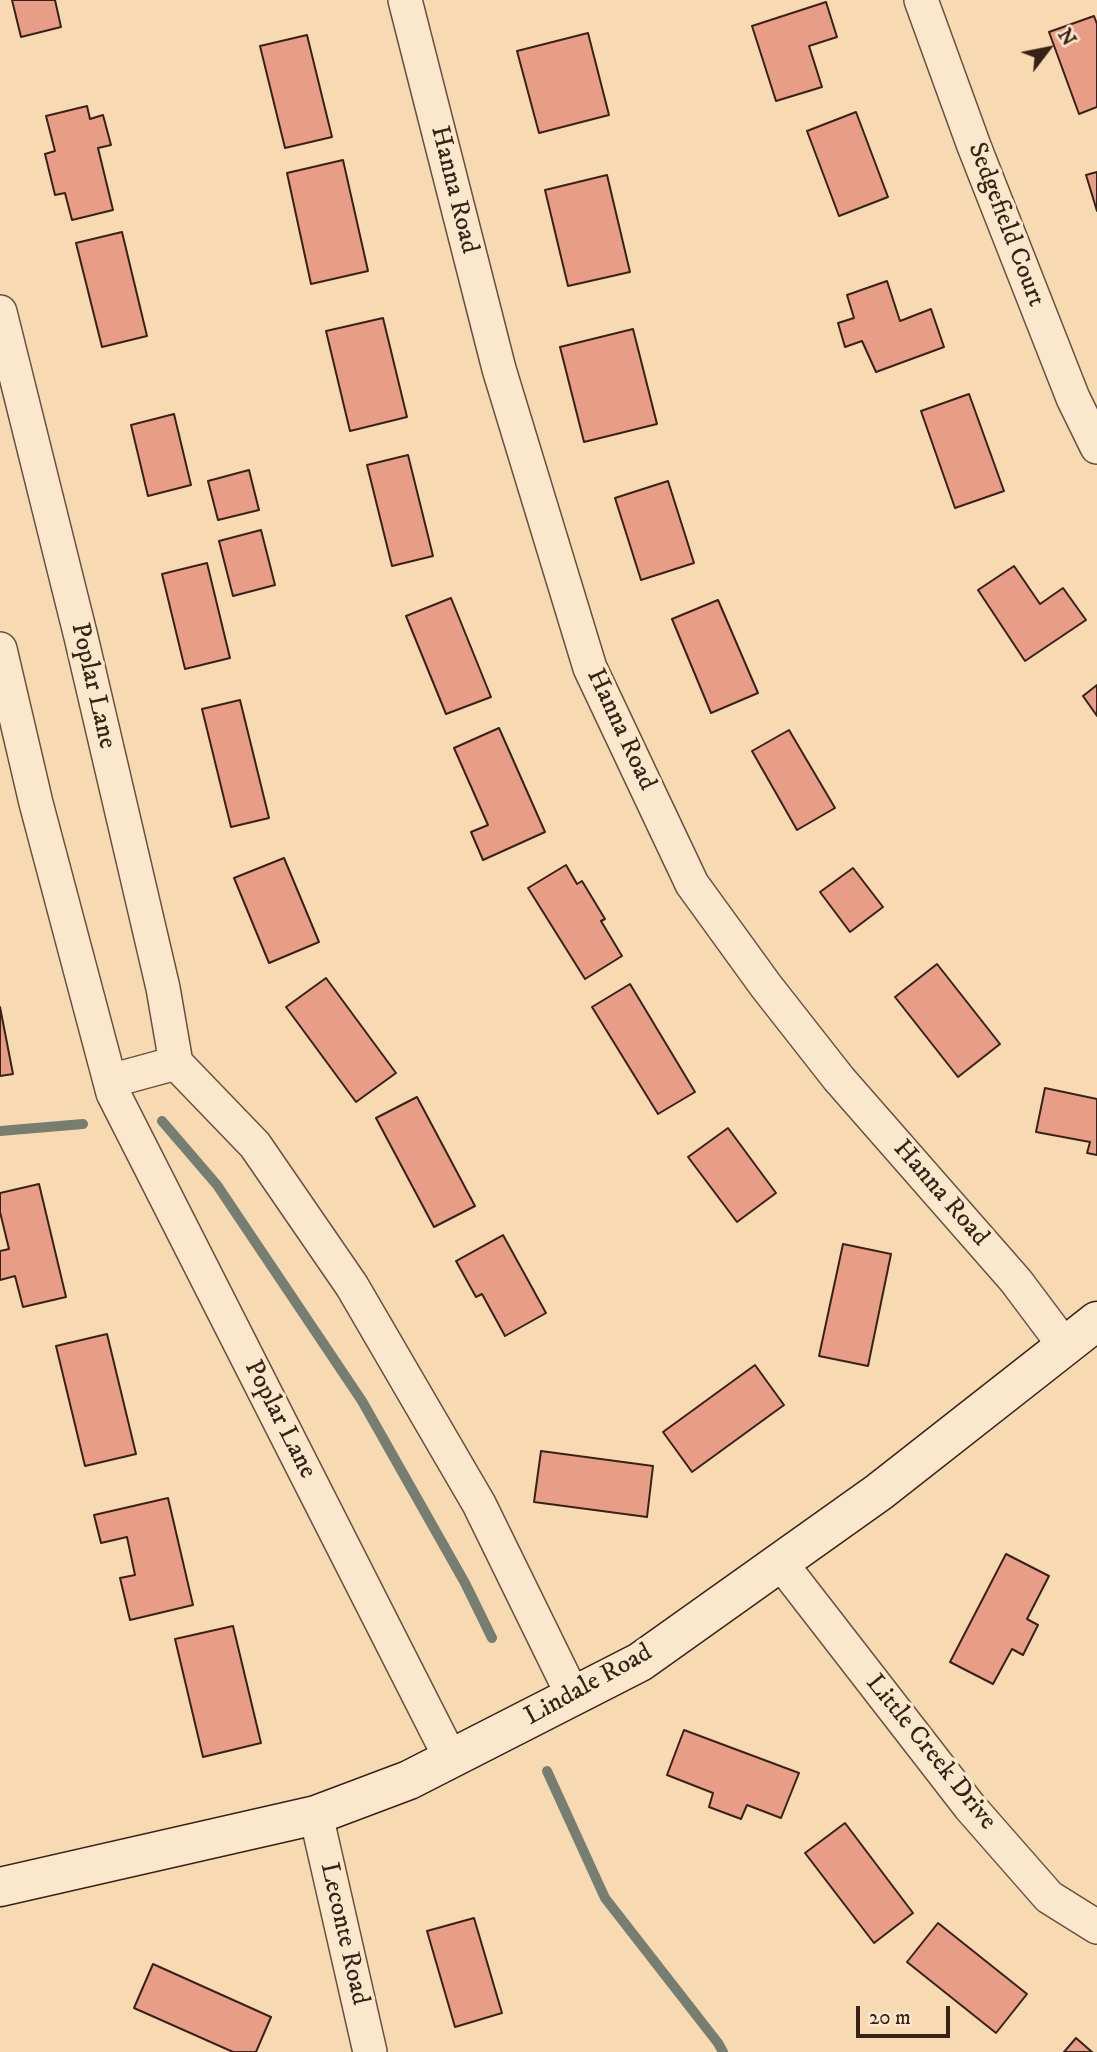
<!DOCTYPE html>
<html>
<head>
<meta charset="utf-8">
<style>
	body { margin:0 }
	#map { position:relative; width:1097px; height:2052px; overflow:hidden; background:#f7dab1; font-family:"IM FELL DW Pica",serif }
	canvas { display:block }
	.north { position:absolute; left:1013px; top:14px; width:70px; height:70px; -webkit-text-stroke:5px #fae7cc; paint-order:stroke; rotate:58deg; font-size:19px; font-weight:700; line-height:28px; text-align:center; color:#382217 }
	.north::after { content:''; display:block; margin:auto; width:24px; height:32px; background:#382217; clip-path:polygon(50% 0,100% 100%,50% 72%,0 100%) }
	.scale { position:absolute; left:856px; top:2006px; width:94px; height:32px; box-sizing:border-box; border:4px solid #382217; border-top:0; padding-left:9px; font-size:21px; line-height:24px; white-space:nowrap; color:#382217; -webkit-text-stroke:5px #fae7cc; paint-order:stroke }
</style>
</head>
<body>
<div id="map">
<canvas width="1097" height="2052"></canvas>
<div class="north">N</div>
<div class="scale">20 m</div>
</div>
<script>
const context = document.querySelector('canvas').getContext('2d');
context.lineJoin = 'round';
function stroke(path, color, width, dash) { context.strokeStyle = color; context.lineWidth = width; context.lineCap = dash ? 'butt' : 'round'; context.setLineDash(dash || []); context.stroke(path); }
function paint(path, color) { context.fillStyle = color; context.fill(path, 'evenodd'); }
function label(font, color, halo, rows, align = 'center') {
  context.font = font + ' "IM FELL DW Pica",serif'; context.lineWidth = 7; context.setLineDash([]); context.textBaseline = 'middle'; context.strokeStyle = halo; context.fillStyle = color; for (const [text, x, y, turn = 0] of rows) {
    context.save(); context.translate(x, y); context.rotate((+turn || 0) * Math.PI / 180); context.textAlign = isNaN(turn) ? turn : align; if (halo) context.strokeText(text, 0, 0); context.fillText(text, 0, 0); context.restore();
  }
}
stroke(new Path2D(`
	M162 1121 217 1185 362 1401 465 1583 492 1638
	M0 1131 83 1124
	M547 1771 605 1898 718 2043 723 2052`), '#757e71', 10);
const building = new Path2D(`
	M12 0H55L61 27 21 37Z
	M826 2 837 37 809 46 822 87 776 101 752 26Z
	M1094 16 1097 24V107L1079 114 1049 32Z
	M588 33 609 115 539 133 517 51Z
	M307 35 332 137 285 148 260 46Z
	M87 106 90 119 103 115 111 145 98 148 113 210 72 220 65 193 55 195 45 154 55 151 46 116Z
	M856 112 888 197 839 216 807 131Z
	M343 160 368 271 311 284 287 173Z
	M1097 172V211L1086 175Z
	M607 175 630 272 568 286 545 190Z
	M122 232 147 336 102 347 76 243Z
	M887 281 900 321 931 309 944 347 876 372 862 341 845 347 838 323 854 318 847 295Z
	M383 318 407 417 350 431 326 331Z
	M633 329 657 424 584 442 560 347Z
	M969 394 1004 491 955 508 921 411Z
	M174 414 191 485 148 496 131 425Z
	M408 455 433 556 392 566 367 465Z
	M249 470 259 510 218 520 208 481Z
	M668 481 694 563 641 580 615 498Z
	M261 530 275 585 233 596 219 541Z
	M207 563 230 658 185 669 162 574Z
	M1014 566 1040 604 1063 588 1086 620 1025 661 978 590Z
	M451 598 491 697 446 714 406 616Z
	M718 600 758 693 711 713 672 619Z
	M1097 685V716L1083 696Z
	M240 700 269 818 231 827 202 709Z
	M499 728 545 832 483 860 471 832 488 825 454 748Z
	M789 730 835 808 797 830 752 751Z
	M284 858 319 942 269 963 234 878Z
	M566 865 577 884 582 881 605 919 601 921 622 956 585 979 528 888Z
	M853 868 883 907 850 932 820 892Z
	M937 964 1000 1044 958 1077 895 997Z
	M326 978 396 1073 356 1102 286 1007Z
	M630 984 695 1092 658 1114 592 1007Z
	M0 1007 13 1074 0 1076Z
	M1045 1088 1097 1099V1155L1087 1153 1090 1142 1036 1132Z
	M417 1097 475 1206 434 1227 376 1118Z
	M728 1128 776 1193 737 1222 688 1157Z
	M39 1184 66 1297 23 1307 15 1276 0 1280V1251L9 1249 0 1212V1193Z
	M503 1235 546 1313 505 1336 482 1294 476 1297 456 1261Z
	M843 1244 891 1254 868 1366 819 1356Z
	M107 1334 136 1454 85 1466 56 1346Z
	M755 1365 784 1405 692 1472 663 1432Z
	M541 1451 653 1466 647 1517 534 1502Z
	M168 1498 193 1605 130 1620 120 1578 135 1575 127 1537 101 1543 94 1515Z
	M1006 1554 1049 1576 1027 1619 1038 1625 1023 1655 1012 1649 993 1684 950 1662Z
	M233 1626 261 1743 203 1757 175 1639Z
	M684 1730 799 1773 781 1818 747 1805 741 1819 709 1807 713 1793 667 1775Z
	M845 1823 913 1913 874 1943 805 1853Z
	M474 1918 502 2013 455 2027 427 1931Z
	M938 1923 1027 1994 996 2033 907 1962Z
	M153 1964 271 2017 256 2052H233L134 2008Z
	M1076 2038 1092 2052H1064Z`);
paint(building, '#e89d87');
stroke(building, '#382217', 2);
const street = new Path2D(`
	M405 0 499 369 590 668 692 884 766 986 839 1079 1016 1281 1064 1345
	M921 0 974 146 1073 398 1097 447
	M0 312 81 637 163 988 176 1063 255 1145 352 1286 479 1504 573 1696
	M0 649 36 803 113 1093 451 1759
	M110 1081 176 1063
	M780 1562 970 1807 1049 1897 1097 1927
	M316 1815 370 2052`);
const secondary = new Path2D(`
	M0 1887 316 1815 409 1780 640 1662 879 1492 1097 1321`);
stroke(street, '#68503e', 36);
stroke(secondary, '#382217', 41);
stroke(street, '#fae7cc', 33);
stroke(secondary, '#fae7cc', 38);
label('26px', '#382217', '#fae7cc', [
	["Hanna Road",453,190,76],
	["Sedgefield Court",1005,225,69],
	["Poplar Lane",92,686,77],
	["Hanna Road",620,730,65],
	["Hanna Road",940,1194,49],
	["Poplar Lane",279,1420,63],
	["Lindale Road",589,1686,-29],
	["Little Creek Drive",930,1753,51],
	["Leconte Road",343,1934,77]
]);
</script>
</body>
</html>
